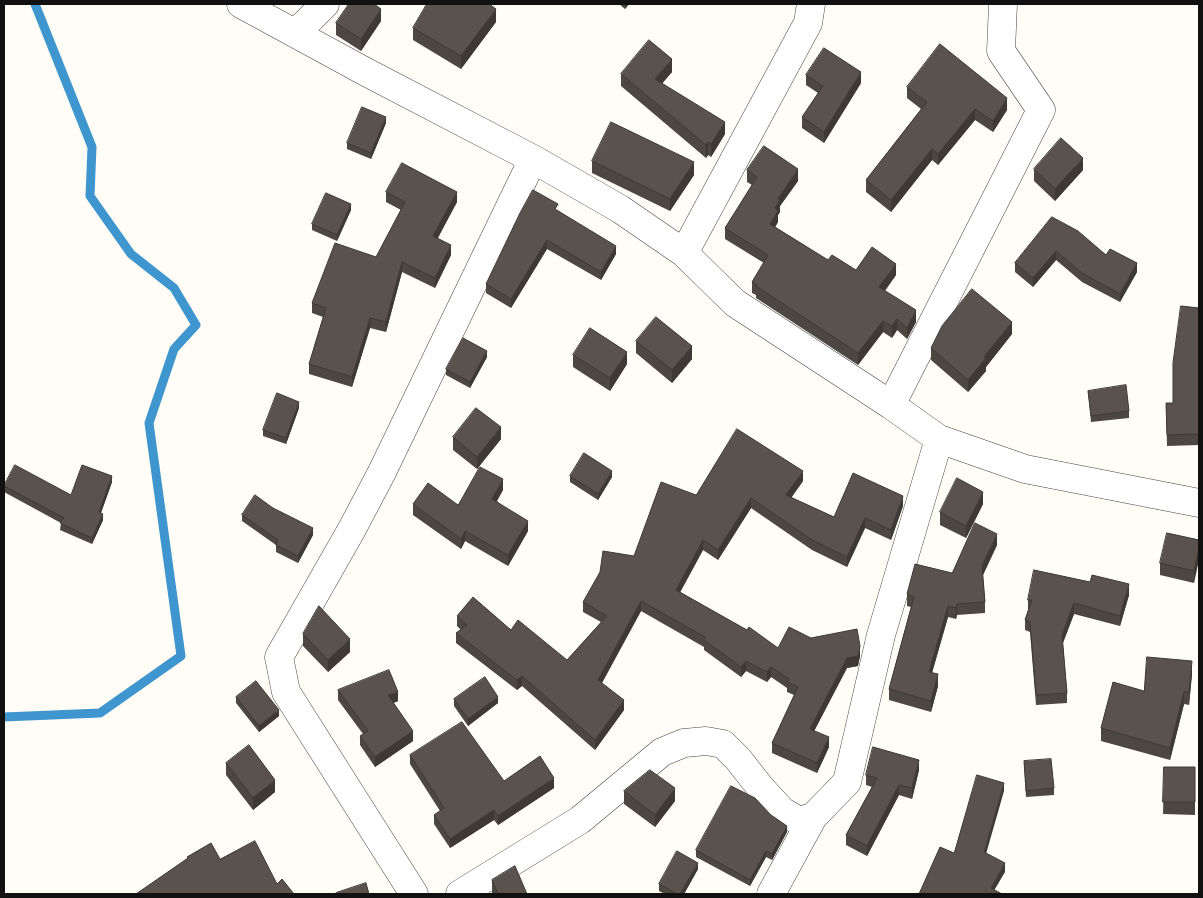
<!DOCTYPE html>
<html>
<head>
<meta charset="utf-8">
<style>
	body { margin:0 }
	#map { position:relative; width:1203px; height:898px; overflow:hidden; background:#fffdf5; font-family:"Noto Serif",serif }
	canvas { display:block }
	.frame { position:absolute; inset:0; border:5px solid #111; pointer-events:none }
</style>
</head>
<body>
<div id="map">
<canvas width="1203" height="898"></canvas>
<div class="frame"></div>
</div>
<script>
const context = document.querySelector('canvas').getContext('2d');
context.lineJoin = 'round';
function stroke(path, color, width, dash) { context.strokeStyle = color; context.lineWidth = width; context.lineCap = dash ? 'butt' : 'round'; context.setLineDash(dash || []); context.stroke(path); }
function paint(path, color) { context.fillStyle = color; context.fill(path, 'evenodd'); }
stroke(new Path2D(`
	M4 717 100 713 181 656 149 423 174 349 196 325 174 288 131 254 90 196 92 147 35 4`), '#3f96cf', 9);
const street = new Path2D(`
	M241 4 366 72 533 159 620 209 684 253 735 303 891 405 939 439 1025 469 1199 503
	M296 33 325 4
	M684 253 808 23 811 4
	M891 405 1041 110 1001 51 1003 4
	M414 894 286 692 279 657 352 529 382 472 533 159
	M460 894 580 820 662 752 684 743 706 741 723 744 738 759 760 787 782 811 799 821 813 817 847 782 881 635 939 439
	M771 894 813 817`);
stroke(street, '#444', 29);
stroke(street, '#fff', 28);
paint(new Path2D(`
	M619 4H629L625 9Z
	M381 21 361 51 336 35V23Z
	M496 22 461 69 413 40V28Z
	M672 72 662 83 725 134 711 157 708 155 706 158 621 86V74Z
	M806 75 861 83 824 143 802 128V117L818 93 806 85Z
	M907 87 1007 110 993 132 975 120 938 165 932 160 891 212 866 192V180L921 109 907 98Z
	M386 123 371 159 347 149V143Z
	M592 161 694 175 670 211 592 173Z
	M1034 169 1083 170 1055 201 1034 181Z
	M747 170 798 181 780 206V212L778 215V222L775 227 828 260 856 270 896 275 885 291 916 322 907 339 897 330 892 338 883 332 858 365 756 298V295L752 293V282L764 263 725 239V228L752 185 747 182Z
	M386 192 457 202 438 238 451 255 435 288 402 272 386 332 370 328 352 387 309 374V364L323 317 312 313V303L376 257 401 210 386 202Z
	M351 210 337 241 312 230V224Z
	M558 211 616 254 601 280 547 249 511 308 486 293V284Z
	M1052 217 1106 255 1137 272 1120 302 1082 282 1056 260 1033 287 1015 272V263Z
	M1199 308V445L1167 446 1166 403H1173Z
	M1012 334 986 367V371L968 392 931 360V348Z
	M636 341 692 359 672 383 636 353Z
	M573 355 627 364 610 391 573 367Z
	M487 357 470 388 446 375V369Z
	M1088 391 1129 411V418L1091 422Z
	M299 408 286 444 263 436V430Z
	M453 437 501 439 477 469 453 450Z
	M570 476 612 477 598 500 570 482Z
	M803 481 791 498 834 517 903 506 891 540 865 528 847 567 812 550 751 508 718 560 703 550 680 592 778 648 811 638 860 656 858 666 847 668 814 731 829 747 817 773 772 753V743L794 695 787 692V688L771 677 767 682 746 671 741 677 704 650V647L641 611 602 683 624 710 595 750 522 686 517 690 456 643V633L461 630 457 626V616L511 630 567 660 601 622 583 612V602L634 556 696 495Z
	M112 482 101 513 103 520 92 544 60 530 61 523 4 492V485L71 495Z
	M503 490 497 501 528 531 508 566 465 541 461 549 413 515V504L458 505Z
	M983 504 966 538 940 525V512Z
	M242 515 313 535 298 563 276 552V545L242 521Z
	M1199 540 1194 583 1160 575V563Z
	M997 545 983 575 985 602V613L957 615 956 619 948 617 932 673 938 686 931 712 889 700V689L911 607 907 606V594L952 573Z
	M1129 595 1120 626 1074 614 1063 643 1067 693V703L1036 705 1030 632 1025 630V620L1028 610V600Z
	M303 634 350 652 328 672 303 646Z
	M1192 674 1189 705 1184 704 1170 760 1101 741V728L1144 691Z
	M338 690 398 701 393 703 413 741 375 767 360 745V736L363 734 338 700Z
	M236 697 279 716 259 732 236 703Z
	M454 699 498 703 468 726 454 706Z
	M410 755 504 781 554 788 498 825 494 820 450 848 434 824V815L440 811 410 764Z
	M1024 761 1054 788V795L1026 797Z
	M226 763 275 792 253 810 226 775Z
	M1164 767H1195V815L1163 814Z
	M919 770 912 799 899 795 867 856 846 845V835L872 787 866 785V775Z
	M624 791 675 801 655 827 624 804Z
	M787 832 772 860 766 857 750 886 696 857V850Z
	M698 869 684 894H665L659 891V884Z
	M492 880 527 894H492Z`), '#4d4742');
paint(new Path2D(`
	M625 4H629L625 9Z
	M381 9V21L361 51V39Z
	M496 9V22L461 69V56Z
	M672 59V72L655 92V79Z
	M861 72V83L824 143V132Z
	M1007 98V110L993 132V121Z
	M975 109V120L938 165V154Z
	M386 117V123L371 159V153Z
	M725 122V134L711 157V144Z
	M708 142V155L706 158V145Z
	M932 149V160L891 212V200Z
	M1083 158V170L1055 201V189Z
	M694 162V175L670 211V199Z
	M798 169V181L780 206V212L778 215V222L770 236V224L778 199Z
	M457 192V202L433 246V236Z
	M351 204V210L337 241V235Z
	M547 240V249L511 308V299Z
	M451 245V255L435 288V278Z
	M616 246V254L601 280V272Z
	M1056 251V260L1033 287V278Z
	M402 262V272L386 332V322Z
	M1137 263V272L1120 302V294Z
	M896 264V275L879 298V287Z
	M916 310V322L907 339V328Z
	M370 318V328L352 387V377Z
	M897 319V330L892 338V326Z
	M883 321V332L858 365V353Z
	M1012 322V334L986 367V371L968 392V380L984 357Z
	M692 346V359L672 383V370Z
	M487 351V357L470 388V382Z
	M627 352V364L610 391V378Z
	M299 402V408L286 444V438Z
	M501 427V439L477 469V457Z
	M612 471V477L598 500V494Z
	M803 471V481L786 505V495Z
	M112 476V482L99 518V512Z
	M503 479V490L492 509V499Z
	M983 492V504L966 538V526Z
	M903 496V506L891 540V530Z
	M751 498V508L718 560V550Z
	M103 514V520L92 544V538Z
	M865 518V528L847 567V557Z
	M528 521V531L508 566V555Z
	M313 528V535L298 563V556Z
	M465 531V541L461 549V539Z
	M997 534V545L982 577V566Z
	M703 540V550L676 600V590Z
	M1199 548V560L1194 583V571Z
	M1129 584V595L1120 626V616Z
	M641 601V611L598 690V680Z
	M1074 603V614L1062 645V635Z
	M957 604V615L956 619V608Z
	M948 606V617L929 683V672Z
	M350 639V652L328 672V660Z
	M860 646V656L858 666 847 668 810 739V729L847 658Z
	M746 661V671L741 677V667Z
	M1192 661V674L1189 705V692Z
	M771 667V677L767 682V672Z
	M938 674V686L931 712V701Z
	M522 676V686L517 690V680Z
	M398 692V701L388 705V695Z
	M1184 692V704L1170 760V748Z
	M498 697V703L468 726V719Z
	M624 700V710L595 750V740Z
	M279 710V716L259 732V726Z
	M413 731V741L375 767V757Z
	M829 737V747L817 773V763Z
	M919 760V770L912 799V788Z
	M554 778V788L498 825V816Z
	M275 780V792L253 810V798Z
	M1004 783V791L984 861V852Z
	M899 785V795L867 856V846Z
	M675 788V801L655 827V815Z
	M494 810V820L450 848V839Z
	M787 826V832L772 860V854Z
	M766 851V857L750 886V880Z
	M698 863V869L684 894H680Z
	M1005 863V872L992 894 991 888Z`), '#3f3936');
const building = new Path2D(`
	M349 4H374L381 9 361 39 336 23Z
	M427 4H489L496 9 461 56 413 28Z
	M649 40 672 59 655 79 725 122 711 144 708 142 706 145 621 74Z
	M940 44 1007 98 993 121 975 109 938 154 932 149 891 200 866 180 927 102 907 87Z
	M824 48 861 72 824 132 802 117 823 86 806 75Z
	M362 107 386 117 371 153 347 143Z
	M611 122 694 162 670 199 592 161Z
	M1061 138 1083 158 1055 189 1034 169Z
	M764 146 798 169 778 199 780 200 775 208 778 211 770 224 828 260 832 255 856 270 872 247 896 264 879 287 916 310 907 328 897 319 892 326 883 321 858 353 756 286 757 285 752 282 768 255 725 228 757 177 747 170Z
	M402 163 457 192 433 236 451 245 435 278 402 262 386 322 370 318 352 377 309 364 326 308 312 303 335 243 376 257 405 202 386 192Z
	M533 190 558 204 555 209 616 246 601 272 547 240 511 299 486 284 520 213Z
	M326 193 351 204 337 235 312 224Z
	M1052 217 1078 231 1106 255 1110 249 1137 263 1120 294 1082 273 1056 251 1033 278 1015 263Z
	M972 289 1012 322 984 357 986 358 968 380 931 348 942 326Z
	M1181 306 1199 308V434L1167 435 1166 403H1173V363Z
	M656 317 692 346 672 370 636 341Z
	M590 328 627 352 610 378 573 355Z
	M463 338 487 351 470 382 446 369Z
	M1126 385 1129 411 1091 416 1088 391Z
	M277 393 299 402 286 438 263 430Z
	M476 408 501 427 477 457 453 437Z
	M737 429 803 471 786 495 834 517 853 473 903 496 891 530 865 518 847 557 812 540 751 498 718 550 703 540 676 590 747 630 749 627 778 648 789 627 811 638 857 629 860 646 858 656 847 658 810 729 829 737 817 763 772 743 798 687 787 682 789 679 771 667 767 672 746 661 741 667 704 640 705 637 641 601 598 680 624 700 595 740 522 676 517 680 456 633 467 625 457 616 473 597 511 630 518 620 567 660 607 616 583 602 600 572 603 551 634 556 661 482 696 495Z
	M584 453 612 471 598 494 570 476Z
	M15 465 71 495 82 465 112 476 99 512 103 514 92 538 60 523 64 518 4 486Z
	M480 467 503 479 492 499 528 521 508 555 465 531 461 539 413 504 428 483 458 505Z
	M957 478 983 492 966 526 940 512Z
	M255 495 273 508 313 528 298 556 276 545 278 540 242 515Z
	M975 523 997 534 982 566 985 602 957 604 956 608 948 606 929 672 938 674 931 701 889 689 914 597 907 594 915 564 952 573Z
	M1167 533 1199 540V548L1194 571 1160 563Z
	M1034 570 1090 582 1092 575 1129 584 1120 616 1074 603 1062 635 1067 693 1036 695 1030 622 1025 620 1032 600H1028Z
	M319 606 350 639 328 660 303 634Z
	M1147 657 1192 661 1189 692H1184L1170 748 1101 728 1113 682 1144 691Z
	M389 670 398 692 388 695 413 731 375 757 360 736 368 731 338 690Z
	M485 677 498 697 468 719 454 699Z
	M256 681 279 710 259 726 236 697Z
	M462 722 504 781 540 756 554 778 498 816 494 810 450 839 434 815 444 808 410 755Z
	M249 745 275 780 253 798 226 763Z
	M873 747 919 760 912 788 899 785 867 846 846 835 877 778 866 775Z
	M1051 759 1054 788 1026 791 1024 761Z
	M1164 767H1195V802H1163Z
	M650 770 675 788 655 815 624 791Z
	M977 775 1004 783 984 852 1005 863 991 888 1002 894H919L940 847 954 853Z
	M731 786 755 798 771 815 787 826 772 854 766 851 750 880 696 850Z
	M255 841 277 884 282 879 294 894H136L188 858 187 857 211 843 220 859Z
	M677 851 698 863 680 894H677L659 884Z
	M515 866 527 894H498L492 880Z
	M366 883 369 894H336V893Z`);
paint(building, '#5a524d');
stroke(building, '#3f3936', 1);
</script>
</body>
</html>
